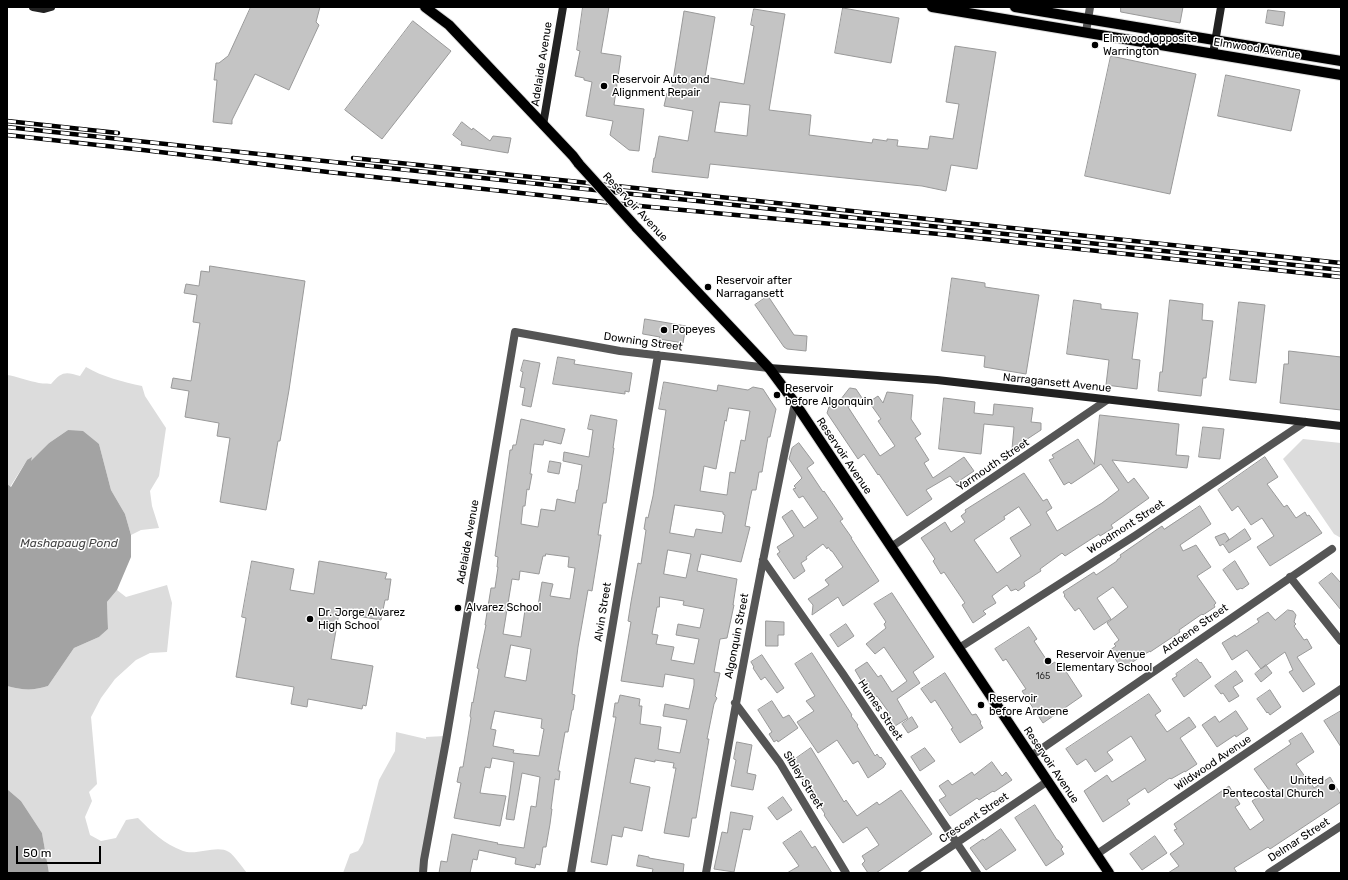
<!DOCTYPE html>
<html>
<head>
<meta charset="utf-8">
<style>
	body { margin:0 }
	#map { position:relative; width:1348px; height:880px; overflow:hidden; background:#fff; font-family:Rubik,sans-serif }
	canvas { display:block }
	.frame { position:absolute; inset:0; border:8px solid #000; pointer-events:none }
	.scale { position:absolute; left:16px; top:846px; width:85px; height:18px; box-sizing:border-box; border:2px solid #000; border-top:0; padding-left:5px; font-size:12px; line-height:14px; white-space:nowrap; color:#000; -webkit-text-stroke:3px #fff; paint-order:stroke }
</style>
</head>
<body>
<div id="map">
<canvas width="1348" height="880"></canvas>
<div class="frame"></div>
<div class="scale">50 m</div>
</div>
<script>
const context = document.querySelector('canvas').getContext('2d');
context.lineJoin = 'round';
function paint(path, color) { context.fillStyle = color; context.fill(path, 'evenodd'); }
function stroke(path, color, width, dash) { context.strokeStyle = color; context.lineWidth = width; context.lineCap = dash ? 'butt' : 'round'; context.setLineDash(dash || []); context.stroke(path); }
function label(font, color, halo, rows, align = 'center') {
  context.font = font + ' Rubik,sans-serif'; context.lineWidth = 3; context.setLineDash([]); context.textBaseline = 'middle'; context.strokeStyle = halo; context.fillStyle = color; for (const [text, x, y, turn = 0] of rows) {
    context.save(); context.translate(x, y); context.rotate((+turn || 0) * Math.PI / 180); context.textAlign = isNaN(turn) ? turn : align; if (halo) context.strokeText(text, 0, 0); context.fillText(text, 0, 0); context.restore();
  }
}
paint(new Path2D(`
	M86 367C103 377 123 382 142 386L145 396 166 428 159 476 150 491 152 506 159 528 141 530 131 535 125 514 111 490 99 444 68 430 49 443 31 462 27 460 10 487 7 484V375C16 376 25 380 35 382 40 384 46 383 51 384 61 372 65 371 80 376Z
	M1303 439 1341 443V538L1334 534 1283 459Z
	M167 585 172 603 167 652 150 653 136 660 115 679 101 698 91 717 97 784 89 792 92 801 85 817 90 835 101 841 116 838 126 820 138 818C151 831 164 844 183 851 197 856 217 844 229 852 234 855 242 867 247 873H49L42 833 21 801 7 789V686C23 690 32 691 48 686L74 648 99 637 108 629 107 602 117 590 126 597Z
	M396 732 426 739V737L445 736 422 873H343L350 854 358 851 363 843 379 780 395 751Z`), '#dcdcdc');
paint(new Path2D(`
	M68 430 83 431 99 444 111 490 125 514 131 535V557L117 590 107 602 108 629 99 637 74 648 48 686C32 691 23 690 7 686V484L11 487 27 460 32 457 31 461 49 443Z
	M7 789 21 801 42 833 49 873H7Z`), '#a3a3a3');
const building = new Path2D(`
	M251 7H320L316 22 319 25 289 90 255 74 232 120V124L213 122 217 80H214L216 63H219L228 56Z
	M583 7H609L601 53 621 56 614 105 644 109 639 151 629 150 610 135 613 121 586 116 592 82 584 80V78L575 76 580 51 577 50Z
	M1121 7H1183L1180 23 1121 12Z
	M843 8 899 18 891 63 835 53Z
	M754 9 785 14 769 110 811 115 809 135 872 143 873 139 887 141V139L898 140 897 146 928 149 930 136 953 139 959 104 946 102 955 46 996 52 977 169 951 165 946 191 922 186 710 164 708 178 652 172 654 158H655L659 136 688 141 693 111 664 106 667 93H671L684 11 715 17 705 77 744 84 754 26 751 25ZM720 102 750 105 747 136 715 132Z
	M1268 10 1285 12 1283 26 1266 23Z
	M413 21 451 51 382 139 345 110Z
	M1111 56 1196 74 1170 194 1085 176Z
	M1226 75 1300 90 1291 131 1218 116Z
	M462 122 472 130 473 128 490 141 493 136 511 138 508 153 461 145 462 142 453 135Z
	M210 266 305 281 289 390 280 441H278L266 510 220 502 230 438 217 436 219 423 185 417 189 391 171 388 173 378 191 381 200 323 193 322 197 295 184 293 186 284 199 286 201 271 209 272Z
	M952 278 985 283V287L1039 295 1026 374 984 367 985 356 942 351Z
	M768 296 794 335 807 336 806 351 787 349 784 347 755 305Z
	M1074 300 1101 304V309L1138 313 1132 359 1140 360 1137 389 1106 385 1109 360 1067 354Z
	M1170 300 1203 304 1202 320 1213 321 1206 378H1203L1201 396 1158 391 1160 372H1162Z
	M1239 302 1265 305 1256 383 1230 380Z
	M645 319 686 326 683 343 659 339 660 337 643 334Z
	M1289 351 1341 357V410L1280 403 1284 364H1288Z
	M558 357 575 360 574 364 632 373 629 392 625 391V394L553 384Z
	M524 360 540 363 531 407 522 405 525 388 520 387 523 372 521 371Z
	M664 382 717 391 718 385 748 390 753 387 763 389 776 409 770 437H768L762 472H759L756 490H752L750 499 745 526 750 527 741 562 701 554 697 571 737 579 733 605H734L727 638 720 639 714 672 720 673 715 696 717 698 714 704 707 739H709L696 818H692L689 837 664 833 676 768H673L674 763 655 760V762L635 758 630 783 650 787 642 831 624 827 622 837 612 835 607 865 591 862 616 717H613L615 703H618L620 695 640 699 639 706H642L640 724 661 727 658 749 680 753 687 720 663 716 665 704 689 709 694 685V679L665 674 663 687 621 681 631 622 628 621 631 602 638 563 641 564 646 530 644 529 646 517 648 518 653 496 666 410 659 409ZM729 408 750 411 745 441 741 440 735 473 730 472 727 495 700 491 704 466 716 469 725 420 726 421ZM675 505 723 512V514L725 515 722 533 696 529 694 537 670 533ZM668 550 691 554 686 578 664 574ZM660 597 684 601 683 605 704 609 700 628 678 624 676 635 699 639 694 664 671 660 674 647 656 644 658 635 652 634 657 607H659Z
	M850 388 856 389 862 398 848 407 880 456 895 446 878 421 881 419 869 402 878 396 883 403 887 392 913 395 911 419 921 434 915 438 929 460 924 463 933 478 964 457 974 471 956 483 950 476 926 490 932 499 907 516 879 474 878 475 864 454 858 459 827 413 829 407 840 400Z
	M944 398 975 402 974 413 993 415 994 404 1033 408 1031 422 1041 423V430L1012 449 1014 427 984 424 981 454 939 449Z
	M591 415 617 420 613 448H614L606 503H603L598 535H601L592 591 588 590 578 647 572 694 575 695 573 710H572L568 732H565L558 771H560L559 780 555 779 551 809H552L550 824 546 847H543L540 865 536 864 535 868 515 864 516 858 479 850 477 860 473 859 470 873H439L441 861 447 862 452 834 498 843 497 844 524 848 531 806 536 807 540 777 522 773 514 820 506 819 514 762 492 758 490 768 485 767 480 793 506 796 500 826 454 818 461 783 457 782 460 767H463L471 718 470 716 472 702 473 703 479 669 477 668 486 625H485L491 588H495L498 567H497L498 557 495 556 510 450H512L513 445H516L521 419 565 429 561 444 544 440 543 445 534 444 530 474H532L529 490 527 489 525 506H523L521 524 538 527 541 509 555 511 557 499 575 503 577 490H578L582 465 563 461 564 452 589 457 593 430 588 429ZM546 554 569 557 568 567 575 568 570 599 550 596 553 584 542 582 537 612 525 610 521 637 503 634 512 579 519 580 520 571 539 574 543 556H545ZM511 645 531 649 526 681 505 677ZM495 711 542 719 541 728 544 729 539 756 513 753 514 750 493 746 496 730 491 729Z
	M1100 415 1179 424 1176 455 1189 456 1187 468 1112 460 1128 483 1134 478 1149 498 1111 525 1113 528 1100 536 1099 534 1065 556 1062 553 1040 569 1041 571 1024 582V583L1025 586 1018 591 1016 589 1011 591 1007 585 992 596 996 603 983 611 986 614 973 623 962 605 965 603 944 572 941 574 933 561 935 559 921 538 945 522 951 532 965 522 961 516 966 512 965 510 1024 473 1043 501 1047 499 1052 508 1046 512 1057 531 1102 503 1119 490 1101 464 1071 484 1069 482 1064 485 1049 460 1054 458 1052 455 1078 439 1094 464ZM1019 507 1031 525 1010 538 1021 556 997 573 974 540 1005 519 1004 517Z
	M1203 427 1224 429 1220 459 1199 457Z
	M799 443 814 463 807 468 823 492 824 491 843 519 840 521 852 538H851L879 581 843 606 838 597 812 615 813 605 808 599 829 585 825 580 843 567 832 551H831L828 547 827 549 823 544 806 557 807 559 801 563 805 571 794 579 777 554 780 552 777 547 794 536 782 517 792 510 804 528 818 518 803 496 799 498 793 489 796 488 794 486 802 478 789 459 792 448Z
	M1265 457 1278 477 1267 484 1284 507 1287 505 1296 518 1305 512 1307 516 1309 515 1322 533 1270 566 1257 547 1274 536 1262 518 1251 525 1238 506 1232 511 1218 490Z
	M550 461 561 463 559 474 548 472Z
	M1200 506 1211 524 1180 545 1183 551 1196 545 1211 567 1197 576 1216 603 1214 605 1215 607 1203 615 1202 614 1179 630 1180 632 1150 652V651L1123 668 1121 664 1119 665 1110 650 1116 646 1114 644 1119 640 1107 623 1128 607 1113 587 1097 598 1111 619 1094 630 1079 608 1075 611 1064 596 1065 595 1063 592 1094 572 1096 575 1117 561V560L1121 557 1120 555 1162 526 1164 529Z
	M1245 529 1251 539 1229 553 1223 544 1220 546 1215 537 1225 533 1229 539 1226 542Z
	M252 561 294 569 290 590 314 594 319 561 387 573 385 579H391L388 600H385L381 620 339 613 331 659 373 666 366 706 363 705 362 709 308 699 307 707 291 704 294 687 236 677 246 618 242 617Z
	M1235 561 1249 584 1242 589 1241 588 1237 590 1223 570Z
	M1332 573 1341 583V610L1319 583Z
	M892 593 934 657 913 672 920 683 897 699 908 718 890 729 883 718 890 714 877 696 872 699 855 670 867 662 878 677 881 675 892 692 907 681 884 647 875 654 866 644 886 628 884 624 886 622 874 604Z
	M1288 610 1293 611 1296 615 1294 622 1296 624 1294 626 1304 640 1307 639 1312 648 1297 657 1315 684 1303 692 1289 672 1293 670 1285 652 1261 669 1247 650 1232 660 1222 643 1235 635 1236 637 1259 622 1257 619 1268 612 1275 620Z
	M766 621 784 622V635H778V646H766Z
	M846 624 854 636 838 647 830 635Z
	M1029 627 1037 639 1034 641 1050 665 1055 662 1061 672 1065 670 1082 696 1043 723 1022 691 1026 689 1006 659 1003 661 995 649Z
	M812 653 852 715 851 716 858 725 857 726 875 756 877 754 880 758 881 757 886 764 884 766V767L868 778 858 761 853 764 837 740 818 753 797 722 814 711 806 701 815 696 795 664Z
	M762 655 784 688 777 693 765 677 761 680 753 668 754 667 751 662Z
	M1197 659 1200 663 1201 662 1211 677 1184 697 1172 679 1177 676 1176 674Z
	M1266 665 1272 673 1261 682 1255 674Z
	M1236 671 1243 681 1233 687 1239 696 1229 702 1223 693 1221 694 1215 686Z
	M945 673 972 715 976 714 981 722 980 723 983 728 960 743 951 729 953 728 935 700 931 703 921 689Z
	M1270 690 1281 707 1270 715 1268 712 1267 713 1257 699Z
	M1149 694 1161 711 1155 715 1167 732 1189 717 1196 727 1180 738 1197 764 1185 772V771L1171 779 1170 778 1148 793 1145 788 1127 800 1130 804 1103 822 1084 791 1107 775 1112 782 1146 760 1131 736 1107 752 1113 760 1095 772 1086 759 1077 765 1066 749Z
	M772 701 783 718 789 715 798 728 778 742 777 740 774 742 769 734 772 732 758 710Z
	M1236 711 1248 729 1236 737 1235 735 1217 747 1202 725 1215 716 1219 722Z
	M1341 711V747L1324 721Z
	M912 717 918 727 908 733 902 724Z
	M1302 733 1314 752 1296 764 1306 778 1307 777 1314 788 1330 777 1341 795V802L1270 849 1268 847 1234 868 1237 873H1168L1179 866 1170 854 1184 844 1174 830 1177 829 1174 824 1229 786 1240 804 1235 807 1250 830 1264 820 1252 801 1269 790 1254 769 1291 744 1289 741Z
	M737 742 752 745 747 773 756 775 753 790 731 786 736 760 734 759Z
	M811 748 844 802 846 800 857 816 877 802 879 805 901 790 932 834 876 873H868L862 864 865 861 862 856 879 845 867 827 843 843 824 815 825 814 791 762Z
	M925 748 935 761 920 771 911 757Z
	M992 762 1002 776 1006 772 1012 780 994 792 993 791 979 800 977 798 950 816 939 800 946 796 939 786 948 780 952 785 972 772 974 775Z
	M783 797 792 810 777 820 768 808Z
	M1035 805 1057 840H1058L1063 847 1061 849 1064 854 1046 866 1015 818Z
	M731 812 753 816 750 830 743 829 734 872 714 869 722 832 727 833Z
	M1001 829 1016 850 986 870 970 848 983 839 984 840Z
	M801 831 812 848 815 846 832 873H787L799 866 783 843Z
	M1155 836 1167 853 1142 870 1130 854Z
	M639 855 649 857V858L684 864 683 873H652L653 869 637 866Z`);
paint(building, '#c4c4c4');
stroke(building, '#999', 1);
const primary = new Path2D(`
	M425 7 449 25 573 156 579 164
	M932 7 1341 75
	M1015 7 1341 61
	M636 227 769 368 795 403 1109 873`);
stroke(primary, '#dbdbdb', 12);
stroke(new Path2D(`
	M1086 32 1090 7
	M891 547 1107 400
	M763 560 843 674 977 873
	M1290 577 1341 641
	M959 648 1136 535 1305 422
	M735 703 780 763 846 873
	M1031 756 1332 549
	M1097 854 1341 689
	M423 873 424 860 446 741 515 332 620 351 769 368
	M571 873 658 355
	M706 873C733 716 762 559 795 403
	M912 873 1048 781
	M1269 873 1341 826`), '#555', 8);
stroke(new Path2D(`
	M33 7 44 9 51 7
	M1213 54 1221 7
	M543 125 563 7
	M769 368 937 380 1341 426`), '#222', 8);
stroke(primary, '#000', 10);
const rail = new Path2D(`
	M7 121 118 133
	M7 127 1341 270
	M7 135 143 150 328 172 640 206 939 234 1341 277
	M353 158 1341 263`);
stroke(rail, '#000', 4.5);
stroke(rail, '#fff', 3, [9]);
const primaryBridge = new Path2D(`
	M579 164 636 227`);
stroke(primaryBridge, '#dbdbdb', 12, []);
stroke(primaryBridge, '#000', 10);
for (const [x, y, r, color] of [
	[1095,45,4,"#000"],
	[604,86,4,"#000"],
	[708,287,4,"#000"],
	[664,330,4,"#000"],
	[777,395,4,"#000"],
	[458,608,4,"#000"],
	[310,619,4,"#000"],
	[1048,661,4,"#000"],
	[981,705,4,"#000"],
	[1332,787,4,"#000"]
]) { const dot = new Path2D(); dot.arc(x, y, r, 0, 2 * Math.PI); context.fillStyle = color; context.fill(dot); stroke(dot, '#fff', 1.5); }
label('9px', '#313131', null, [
	["165",1043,676]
]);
label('11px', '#000', '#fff', [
	["Elmwood opposite",1103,39],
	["Warrington",1103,52],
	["Reservoir Auto and",612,80],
	["Alignment Repair",612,93],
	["Reservoir after",716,281],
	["Narragansett",716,294],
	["Popeyes",672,330],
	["Reservoir",785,389],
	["before Algonquin",785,402],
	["Alvarez School",466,608],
	["Dr. Jorge Alvarez",318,613],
	["High School",318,626],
	["Reservoir Avenue",1056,655],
	["Elementary School",1056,668],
	["Reservoir",989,699],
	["before Ardoene",989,712],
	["United",1324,781,"right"],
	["Pentecostal Church",1324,794,"right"]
], 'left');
label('11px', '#000', '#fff', [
	["Elmwood Avenue",1257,49,9],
	["Adelaide Avenue",542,64,-81],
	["Reservoir Avenue",635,207,47],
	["Downing Street",643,342,8],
	["Narragansett Avenue",1057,383,6],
	["Reservoir Avenue",844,456,56],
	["Yarmouth Street",993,465,-34],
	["Woodmont Street",1126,527,-33],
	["Adelaide Avenue",468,542,-80],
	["Alvin Street",603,612,-81],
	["Ardoene Street",1195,629,-35],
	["Algonquin Street",737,636,-79],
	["Humes Street",880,710,56],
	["Wildwood Avenue",1213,763,-34],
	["Reservoir Avenue",1051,765,56],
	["Sibley Street",803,780,58],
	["Crescent Street",974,818,-34],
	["Delmar Street",1299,840,-33]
]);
label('italic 12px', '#444', '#fff', [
	["Mashapaug Pond",69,544]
]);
</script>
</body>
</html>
